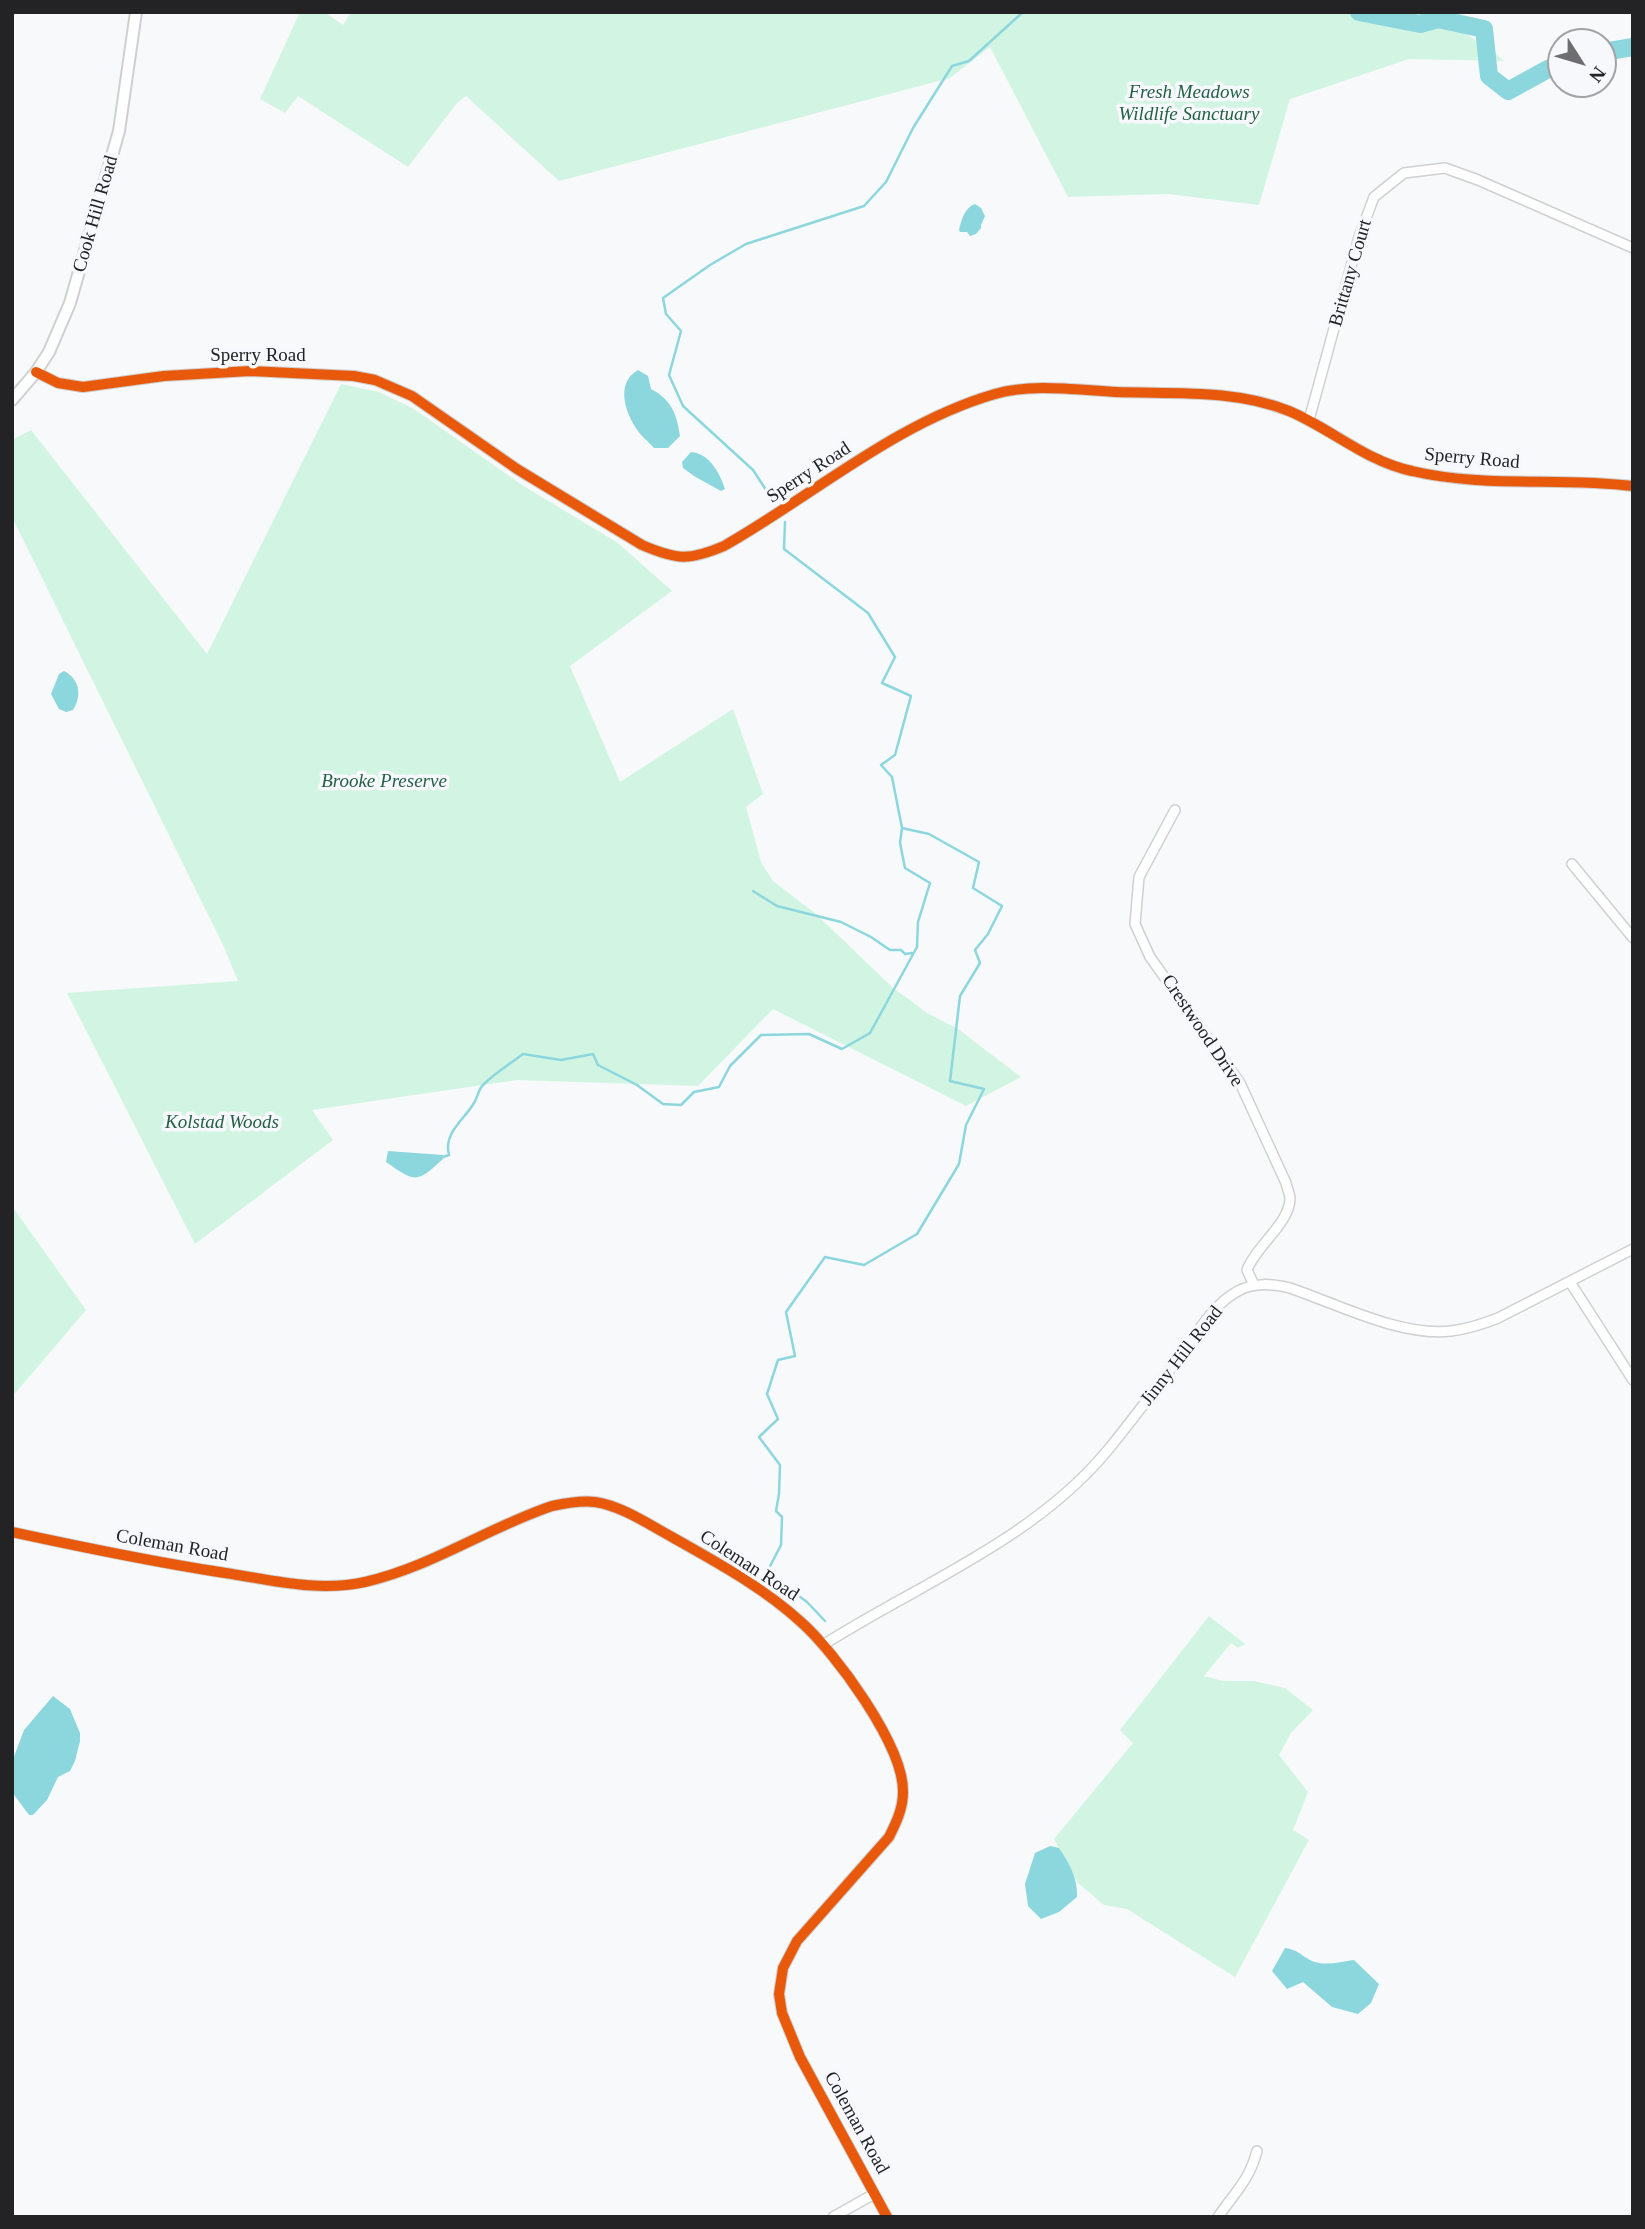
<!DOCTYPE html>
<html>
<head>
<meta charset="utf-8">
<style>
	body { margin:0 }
	#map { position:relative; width:1645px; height:2229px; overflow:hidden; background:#f8f9fa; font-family:Georgia,serif }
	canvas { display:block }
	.frame { position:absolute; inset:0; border:14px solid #232325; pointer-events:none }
	.north { position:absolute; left:1547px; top:28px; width:70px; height:70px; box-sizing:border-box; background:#f7f8fb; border:2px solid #a2a3a5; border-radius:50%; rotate:127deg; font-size:19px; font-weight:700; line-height:28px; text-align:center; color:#232325 }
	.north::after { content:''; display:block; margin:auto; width:24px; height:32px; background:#6e6e70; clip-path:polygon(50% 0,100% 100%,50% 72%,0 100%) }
</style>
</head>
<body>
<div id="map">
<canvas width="1645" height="2229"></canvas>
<div class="frame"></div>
<div class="north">N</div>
</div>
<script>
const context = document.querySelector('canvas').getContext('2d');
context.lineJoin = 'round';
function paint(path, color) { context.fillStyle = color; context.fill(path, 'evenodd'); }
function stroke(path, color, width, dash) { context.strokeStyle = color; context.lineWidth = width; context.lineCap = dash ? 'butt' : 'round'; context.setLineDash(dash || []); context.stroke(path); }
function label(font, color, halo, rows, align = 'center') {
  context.font = font + ' Georgia,serif'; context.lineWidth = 7; context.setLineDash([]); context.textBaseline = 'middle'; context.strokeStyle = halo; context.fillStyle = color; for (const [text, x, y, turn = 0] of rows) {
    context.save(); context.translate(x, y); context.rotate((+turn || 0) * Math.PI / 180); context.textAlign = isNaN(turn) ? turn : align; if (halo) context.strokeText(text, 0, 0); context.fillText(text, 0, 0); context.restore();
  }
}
paint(new Path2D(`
	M300 12H324L343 25 351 12H1435L1505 61 1409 59 1290 99 1259 205 1168 194 1068 197 990 47 950 78 559 181 466 96 457 103 408 167 298 96 285 113 260 99Z
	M341 384 379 392 414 409 522 485 618 543 672 591 570 666 620 782 733 709 763 794 746 807 761 862 773 881 816 914 892 987 927 1013 958 1029 1021 1077 966 1106 773 1009 698 1086 517 1080 312 1110 333 1140 195 1244 67 993 238 981 224 947 12 517V440L31 430 207 654Z
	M12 1206 86 1310 12 1397Z
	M1209 1616 1245 1644 1238 1648 1231 1643 1204 1676 1223 1681H1254L1285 1688 1313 1710 1291 1733 1279 1755 1308 1792 1293 1830 1309 1840 1235 1977 1127 1909 1104 1905 1078 1883 1054 1839 1133 1743 1120 1730Z`), '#d2f5e3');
paint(new Path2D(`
	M975 204 981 208 985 216 981 225V228L976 234 970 236 967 232H960L959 230C961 220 965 207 975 204Z
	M638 370 648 376 651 389C671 399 677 414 680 436L668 448H654C649 442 642 437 638 431 625 413 615 383 638 370Z
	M691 452C709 453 720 473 725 489L721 491 694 476 683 468 682 462Z
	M64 671C80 679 82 696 73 710L66 712 59 709 51 694 59 674Z
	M388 1151 443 1155V1159C417 1183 416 1183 386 1162Z
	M53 1696 70 1709 80 1733V1741L75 1761 70 1771 58 1777 47 1800 33 1815H29L12 1792V1762L24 1730Z
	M1050 1846 1059 1848C1069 1863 1078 1878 1077 1897L1059 1912 1041 1919 1028 1906 1025 1884 1035 1853Z
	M1285 1948C1298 1950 1299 1954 1310 1960 1323 1967 1340 1962 1354 1960L1379 1984 1371 2003 1358 2014 1332 2007 1303 1982 1287 1989 1272 1971Z`), '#8cd7de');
stroke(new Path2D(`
	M774 502 753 470 683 406 669 375 681 331 666 314 663 298 710 265 746 244 864 206 886 182 913 128 952 66 969 61 1023 12
	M785 522 784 549 868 613 895 657 882 683 911 696 895 755 881 765 892 777 902 828 929 834 979 862 973 888 1002 906 988 934 975 950 980 963 960 996 950 1081 984 1089 966 1125 959 1164 917 1234 864 1265 825 1257 786 1312 795 1356 778 1360 767 1394 778 1419 759 1437 780 1465 779 1494 776 1511 782 1517 781 1545 767 1572 807 1602 825 1621
	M753 891 777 906 841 922 871 937 890 950H901L905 954 912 953
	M443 1157 449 1155C443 1133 464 1120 474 1103 478 1097 478 1089 484 1084 495 1073 510 1064 523 1054L561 1060 593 1054 598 1065 637 1085 663 1104 681 1105 694 1092 719 1087 730 1066 761 1035 809 1034 842 1049 870 1033 917 947 918 922 930 883 905 868 900 843 902 828`), '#8cd7de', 2.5);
stroke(new Path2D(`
	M1359 12 1420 24 1438 19 1484 29 1489 76 1508 91 1548 69 1561 64
	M1603 52 1633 47`), '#8cd7de', 18);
const minor = new Path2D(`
	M36 372 58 383 83 387 164 376 250 371 354 376 375 380 412 396 517 469 642 545C677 560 689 561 724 546 812 496 897 422 995 394 1033 383 1077 390 1116 392 1173 394 1235 389 1289 411 1330 428 1367 462 1412 471 1484 488 1559 477 1633 486
	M1309 420 1359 237 1374 197 1404 173 1445 168 1478 180 1633 248
	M1175 810 1139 877 1135 924 1150 957 1240 1083 1286 1183C1287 1188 1290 1194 1290 1199 1289 1224 1256 1246 1247 1270L1254 1285
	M1572 864 1633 938
	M1570 1282 1633 1380
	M12 1532C86 1548 158 1563 232 1574 276 1581 320 1592 365 1582 431 1567 489 1527 552 1506 566 1503 581 1500 595 1502 622 1506 648 1524 672 1537 716 1562 763 1587 801 1622 835 1652 904 1746 903 1792 903 1809 896 1823 889 1837L797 1941 783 1968 779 1994 782 2013 800 2057 887 2217
	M823 1645C919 1584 1033 1540 1107 1451 1132 1421 1155 1389 1179 1358 1195 1336 1213 1304 1238 1291 1255 1282 1272 1284 1290 1288 1337 1304 1401 1337 1451 1331 1467 1329 1483 1324 1498 1318L1633 1249
	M833 2217 874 2194
	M1218 2217C1235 2192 1249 2181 1257 2151`);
const tertiary = new Path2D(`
	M12 400 36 372 49 352 70 303 119 131 136 12`);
stroke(minor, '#cfd0d1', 12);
stroke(tertiary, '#cfd0d1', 14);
stroke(minor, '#fefefe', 9);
stroke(tertiary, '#fefefe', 10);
stroke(new Path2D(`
	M36 372 58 383 83 387 164 376 250 371 354 376 375 380 412 396 517 469 642 545C677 560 689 561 724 546 812 496 897 422 995 394 1033 383 1077 390 1116 392 1173 394 1235 389 1289 411 1330 428 1367 462 1412 471 1484 488 1559 477 1633 486
	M12 1532C86 1548 158 1563 232 1574 276 1581 320 1592 365 1582 431 1567 489 1527 552 1506 566 1503 581 1500 595 1502 622 1506 648 1524 672 1537 716 1562 763 1587 801 1622 835 1652 904 1746 903 1792 903 1809 896 1823 889 1837L797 1941 783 1968 779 1994 782 2013 800 2057 887 2217`), '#e8590c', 10);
label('italic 19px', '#246045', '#f7f8fb', [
	["Fresh Meadows",1189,93],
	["Wildlife Sanctuary",1189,115],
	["Brooke Preserve",384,782],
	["Kolstad Woods",222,1123]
]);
label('19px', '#232325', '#f7f8fb', [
	["Cook Hill Road",96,214,-74],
	["Brittany Court",1351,273,-74],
	["Sperry Road",258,356],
	["Sperry Road",1472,459,5],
	["Sperry Road",809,473,-33],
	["Crestwood Drive",1202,1031,56],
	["Jinny Hill Road",1182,1356,-52],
	["Coleman Road",172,1546,10],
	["Coleman Road",749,1566,33],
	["Coleman Road",856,2123,61]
]);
</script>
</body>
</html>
